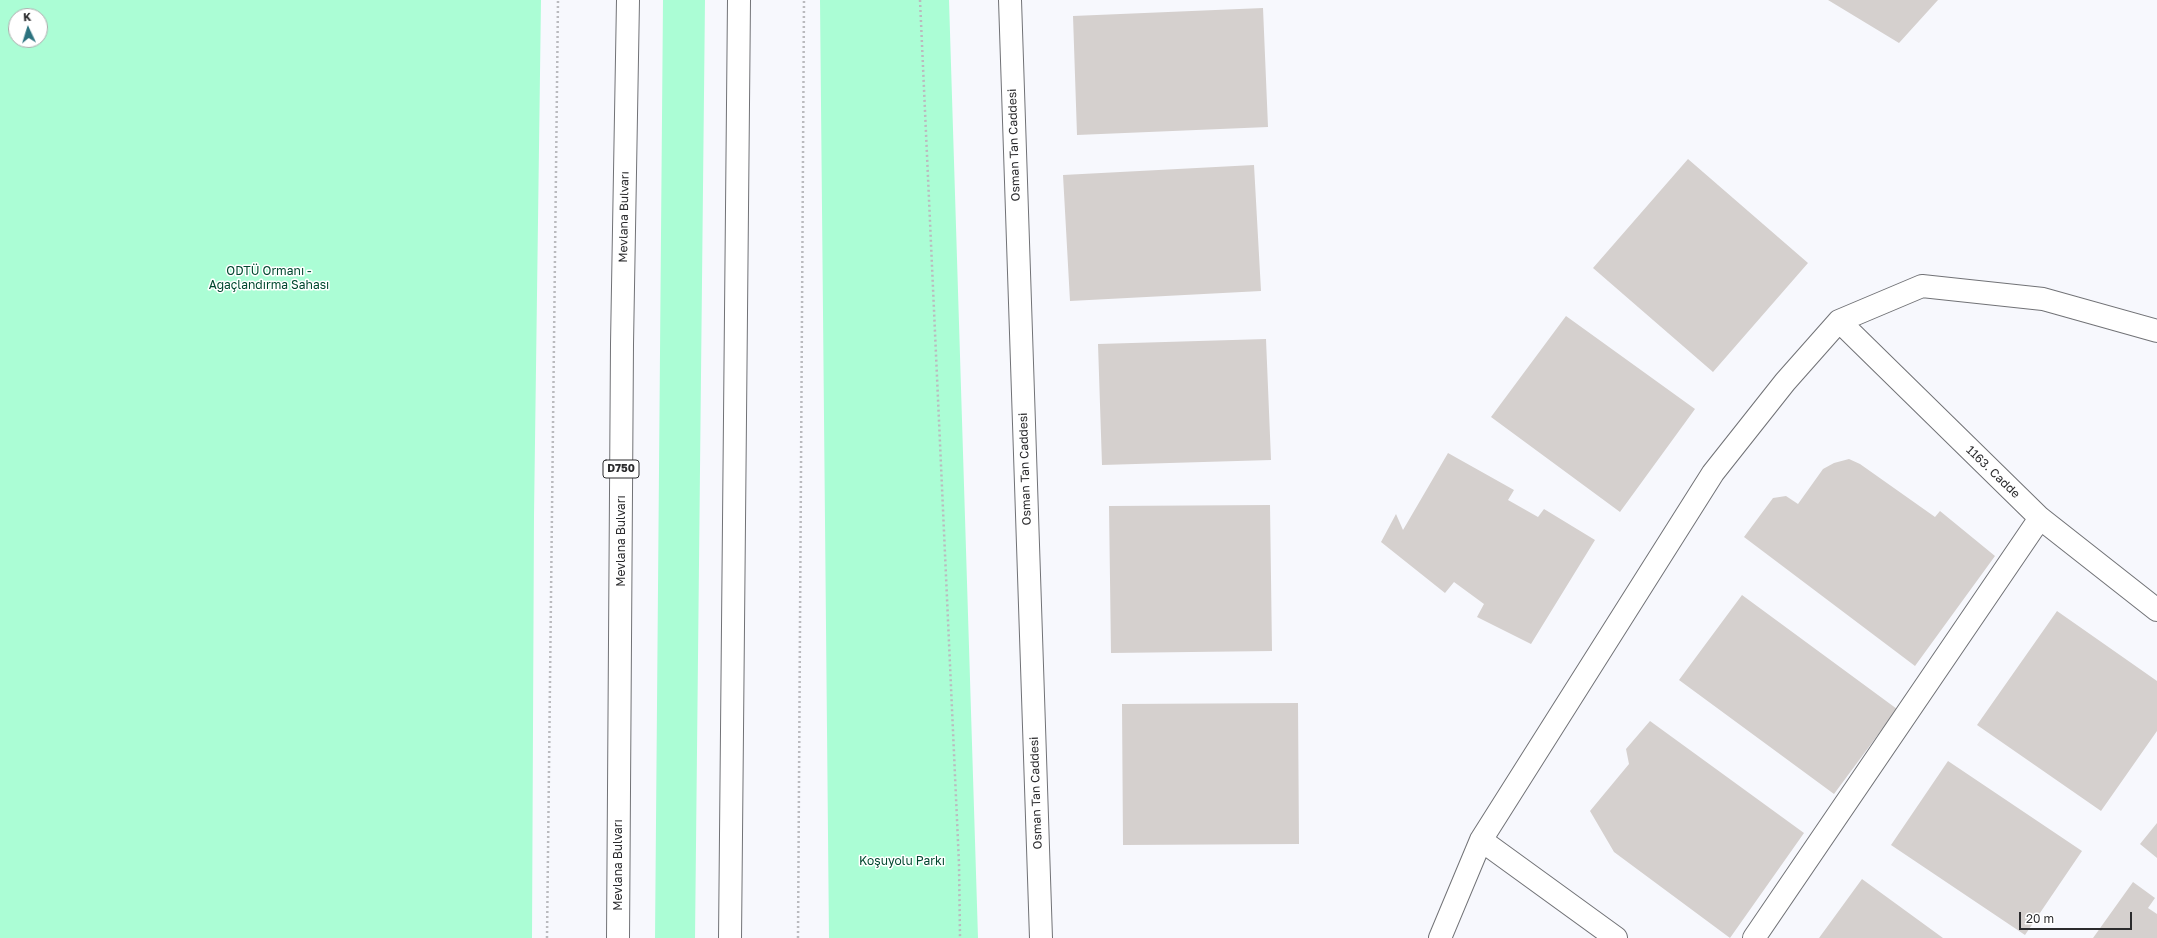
<!DOCTYPE html>
<html>
<head>
<meta charset="utf-8">
<style>
	body { margin:0 }
	#map { position:relative; width:2157px; height:938px; overflow:hidden; background:#f7f8fd; font-family:"Golos Text",sans-serif }
	canvas { display:block }
	.north { position:absolute; left:8px; top:8px; width:40px; height:40px; box-sizing:border-box; background:#fff; border:1px solid #aaaaab; border-radius:50%; rotate:356deg; font-size:11px; font-weight:700; line-height:16px; text-align:center; color:#2b2b2d }
	.north::after { content:''; display:block; margin:auto; width:14px; height:18px; background:#2b727e; clip-path:polygon(50% 0,100% 100%,50% 72%,0 100%) }
	.scale { position:absolute; left:2019px; top:912px; width:113px; height:18px; box-sizing:border-box; border:2px solid #2b2b2d; border-top:0; padding-left:5px; font-size:12px; line-height:14px; white-space:nowrap; color:#2b2b2d; -webkit-text-stroke:3px #fff; paint-order:stroke }
</style>
</head>
<body>
<div id="map">
<canvas width="2157" height="938"></canvas>
<div class="north">K</div>
<div class="scale">20 m</div>
</div>
<script>
const context = document.querySelector('canvas').getContext('2d');
context.lineJoin = 'round';
function paint(path, color) { context.fillStyle = color; context.fill(path, 'evenodd'); }
function stroke(path, color, width, dash) { context.strokeStyle = color; context.lineWidth = width; context.lineCap = dash ? 'butt' : 'round'; context.setLineDash(dash || []); context.stroke(path); }
function label(font, color, halo, rows, align = 'center') {
  context.font = font + ' "Golos Text",sans-serif'; context.lineWidth = 3; context.setLineDash([]); context.textBaseline = 'middle'; context.strokeStyle = halo; context.fillStyle = color; for (const [text, x, y, turn = 0] of rows) {
    context.save(); context.translate(x, y); context.rotate((+turn || 0) * Math.PI / 180); context.textAlign = isNaN(turn) ? turn : align; if (halo) context.strokeText(text, 0, 0); context.fillText(text, 0, 0); context.restore();
  }
}
paint(new Path2D(`
	M0 0H541L534 515 532 938H0ZM16 16H40V40H16Z
	M663 0H705L695 938H655Z
	M820 0H949L978 938H829Z`), '#abfdd5');
paint(new Path2D(`
	M1828 0H1938L1899 43Z
	M1263 8 1268 127 1077 135 1073 16Z
	M1688 159 1808 263 1713 372 1593 268Z
	M1254 165 1261 291 1070 301 1063 175Z
	M1566 316 1695 409 1620 512 1491 417Z
	M1266 339 1271 460 1102 465 1098 344Z
	M1448 453 1514 490 1508 500 1538 517 1544 509 1595 540 1531 644 1477 617 1484 604 1454 582 1445 593 1381 542 1396 514 1403 530Z
	M1849 459 1860 464 1935 517 1940 511 1995 556 1915 666 1744 537 1773 498 1786 496 1798 504 1823 469 1834 463Z
	M1270 505 1272 651 1111 653 1109 506Z
	M1742 595 1897 709 1834 794 1679 680Z
	M2057 611 2157 681V731L2101 811 1977 725Z
	M1298 703 1299 844 1123 845 1122 704Z
	M1650 721 1804 833 1730 938 1614 852 1590 811 1629 764 1626 749Z
	M1948 761 2082 851 2025 935 1891 845Z
	M2157 823V858L2140 844Z
	M1862 879 1943 938H1819Z
	M2133 882 2155 898 2148 908 2157 914V938H2093Z`), '#d5d0ce');
const minor = new Path2D(`
	M1839 321 2040 518 2157 610
	M1481 840 1616 938
	M1440 938 1481 840 1713 473 1785 382 1839 321 1922 286 2043 299 2157 331
	M1754 938 2040 518`);
const tertiary = new Path2D(`
	M1010 0 1041 938`);
const trunk = new Path2D(`
	M618 938 622 344 628 0
	M730 938 739 0`);
stroke(minor, '#717276', 24);
stroke(tertiary, '#717276', 24);
stroke(trunk, '#717276', 24);
stroke(new Path2D(`
	M920 0 959 864 960 938
	M547 938 558 0
	M798 938 804 0`), '#bababe', 2.5, [2, 3]);
stroke(minor, '#fff', 22);
stroke(tertiary, '#fff', 22);
stroke(trunk, '#fff', 22);
for (const [x, y, w] of [
	[621,469,36]
]) { const box = new Path2D(); box.roundRect(x - w / 2, y - 9, w, 18, 3); context.fillStyle = '#fff'; context.fill(box); stroke(box, '#2b2b2d', 1); }
label('bold 11px', '#2b2b2d', null, [
	["D750",621,469]
]);
label('12px', '#2b2b2d', '#fff', [
	["Osman Tan Caddesi",1014,145,-92],
	["Mevlana Bulvarı",624,217,-89],
	["Osman Tan Caddesi",1025,469,-92],
	["1163. Cadde",1993,472,44],
	["Mevlana Bulvarı",621,541,-90],
	["Osman Tan Caddesi",1036,793,-92],
	["Mevlana Bulvarı",618,865,-90]
]);
label('12px', '#00482f', '#fff', [
	["ODTÜ Ormanı -",269,271],
	["Ağaçlandırma Sahası",269,285],
	["Koşuyolu Parkı",902,861]
]);
</script>
</body>
</html>
